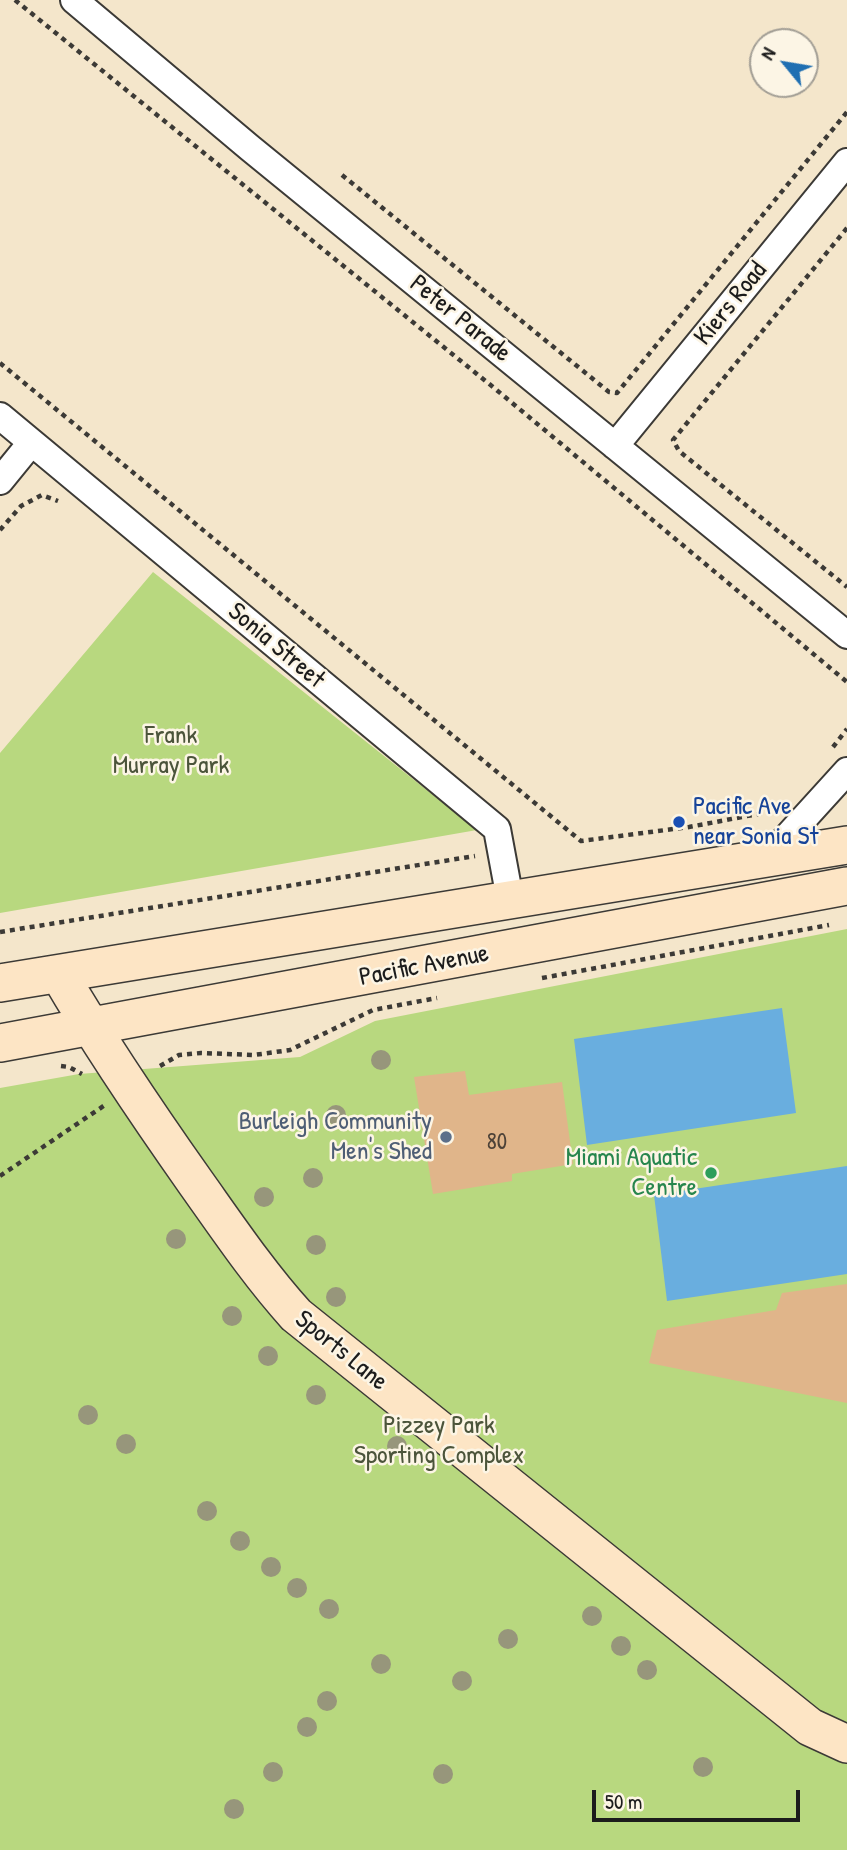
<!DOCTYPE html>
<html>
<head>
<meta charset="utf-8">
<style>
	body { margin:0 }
	#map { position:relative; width:847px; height:1850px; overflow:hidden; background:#f4e6cb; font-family:"Patrick Hand",sans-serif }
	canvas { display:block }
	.north { position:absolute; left:749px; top:28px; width:70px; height:70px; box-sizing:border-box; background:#fcf5e5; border:2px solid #a29e95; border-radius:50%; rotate:300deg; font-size:19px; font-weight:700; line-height:28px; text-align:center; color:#1c1c1c }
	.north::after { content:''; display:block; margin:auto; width:24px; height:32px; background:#1f6fb2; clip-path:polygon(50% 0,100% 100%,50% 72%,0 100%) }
	.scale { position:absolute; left:592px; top:1790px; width:208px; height:32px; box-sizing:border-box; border:4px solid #1c1c1c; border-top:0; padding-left:9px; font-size:21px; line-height:24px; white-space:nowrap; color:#1c1c1c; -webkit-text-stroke:5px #fcf5e5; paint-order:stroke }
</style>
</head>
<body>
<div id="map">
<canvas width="847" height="1850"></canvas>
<div class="north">N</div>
<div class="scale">50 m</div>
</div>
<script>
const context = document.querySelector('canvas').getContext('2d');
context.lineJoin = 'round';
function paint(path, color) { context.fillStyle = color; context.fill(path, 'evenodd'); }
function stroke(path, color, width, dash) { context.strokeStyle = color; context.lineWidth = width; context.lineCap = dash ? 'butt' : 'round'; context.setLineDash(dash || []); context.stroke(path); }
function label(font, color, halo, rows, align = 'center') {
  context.font = font + ' "Patrick Hand",sans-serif'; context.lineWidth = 5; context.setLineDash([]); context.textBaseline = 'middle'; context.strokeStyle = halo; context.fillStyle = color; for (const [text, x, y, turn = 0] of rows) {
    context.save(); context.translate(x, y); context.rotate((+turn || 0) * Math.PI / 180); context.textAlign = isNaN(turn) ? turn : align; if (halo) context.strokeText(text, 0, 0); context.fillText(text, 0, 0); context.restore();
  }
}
paint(new Path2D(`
	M153 572 477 830 0 913V753Z
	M847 929V1850H0V1088L79 1074 300 1057 375 1021Z`), '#b8d87f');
paint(new Path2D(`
	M782 1008 796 1113 587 1145 574 1039Z
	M847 1166V1274L667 1301 654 1195Z`), '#69aedf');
paint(new Path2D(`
	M465 1071 469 1095 562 1082 573 1164 512 1174V1181L433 1194 414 1077Z
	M847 1284V1403L649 1363 657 1330 776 1310 782 1293Z`), '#e0b58a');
const street = new Path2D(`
	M74 0 250 148 847 635
	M0 416 497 829 510 899
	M615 446 847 162
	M0 481 31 443
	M767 859 847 771`);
const secondary = new Path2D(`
	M59 974C101 1046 148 1115 196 1183 228 1228 259 1274 296 1315L810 1727 847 1744
	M0 983 847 845
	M0 1043 847 886`);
stroke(street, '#3c3a36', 30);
stroke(secondary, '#3c3a36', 40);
stroke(new Path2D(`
	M15 0 493 387 847 682
	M342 175 609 392 617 393 847 112
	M847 228 673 440 679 451 847 587
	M0 363 581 841 689 827 774 811
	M0 530 21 506 42 495 58 501
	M833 747 847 729
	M0 932 475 856
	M542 978 829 925
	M61 1066 69 1067 82 1074
	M160 1066 179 1055 201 1053 254 1055 290 1050 373 1010 437 998
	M0 1176 105 1105`), '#3c3a36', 4.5, [5, 5]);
stroke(street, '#fff', 26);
stroke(secondary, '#fde5c5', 37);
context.fillStyle = '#97967b';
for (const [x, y] of [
	[381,1060],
	[336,1115],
	[313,1178],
	[264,1197],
	[176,1239],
	[316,1245],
	[336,1297],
	[232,1316],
	[268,1356],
	[316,1395],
	[88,1415],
	[126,1444],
	[397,1446],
	[207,1511],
	[240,1541],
	[271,1567],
	[297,1588],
	[329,1609],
	[592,1616],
	[508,1639],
	[621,1646],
	[381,1664],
	[647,1670],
	[462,1681],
	[327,1701],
	[307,1727],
	[703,1767],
	[273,1772],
	[443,1774],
	[234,1809]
]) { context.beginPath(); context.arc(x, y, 10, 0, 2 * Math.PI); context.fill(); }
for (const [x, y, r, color] of [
	[679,822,7,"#1a4fb4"],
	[446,1137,7,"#5c6f8a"],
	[711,1173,7,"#2e9e5b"]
]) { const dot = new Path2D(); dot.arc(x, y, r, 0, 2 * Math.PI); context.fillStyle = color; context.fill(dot); stroke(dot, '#fcf5e5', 2.5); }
label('23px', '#4d4238', null, [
	["80",497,1143]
]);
label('26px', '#1c1c1c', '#fcf5e5', [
	["Kiers Road",731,304,-51],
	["Peter Parade",460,319,39],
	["Sonia Street",276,646,40],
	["Pacific Avenue",424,966,-11],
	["Sports Lane",341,1351,39]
]);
label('26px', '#4b543a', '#fcf5e5', [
	["Frank",171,736],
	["Murray Park",171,766],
	["Pizzey Park",439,1426],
	["Sporting Complex",439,1456]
]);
label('26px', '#164399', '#fcf5e5', [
	["Pacific Ave",693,807],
	["near Sonia St",693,837]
], 'left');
label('26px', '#4e5e75', '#fcf5e5', [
	["Burleigh Community",432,1122],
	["Men's Shed",432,1152]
], 'right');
label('26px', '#27864d', '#fcf5e5', [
	["Miami Aquatic",697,1158],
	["Centre",697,1188]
], 'right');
</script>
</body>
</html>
